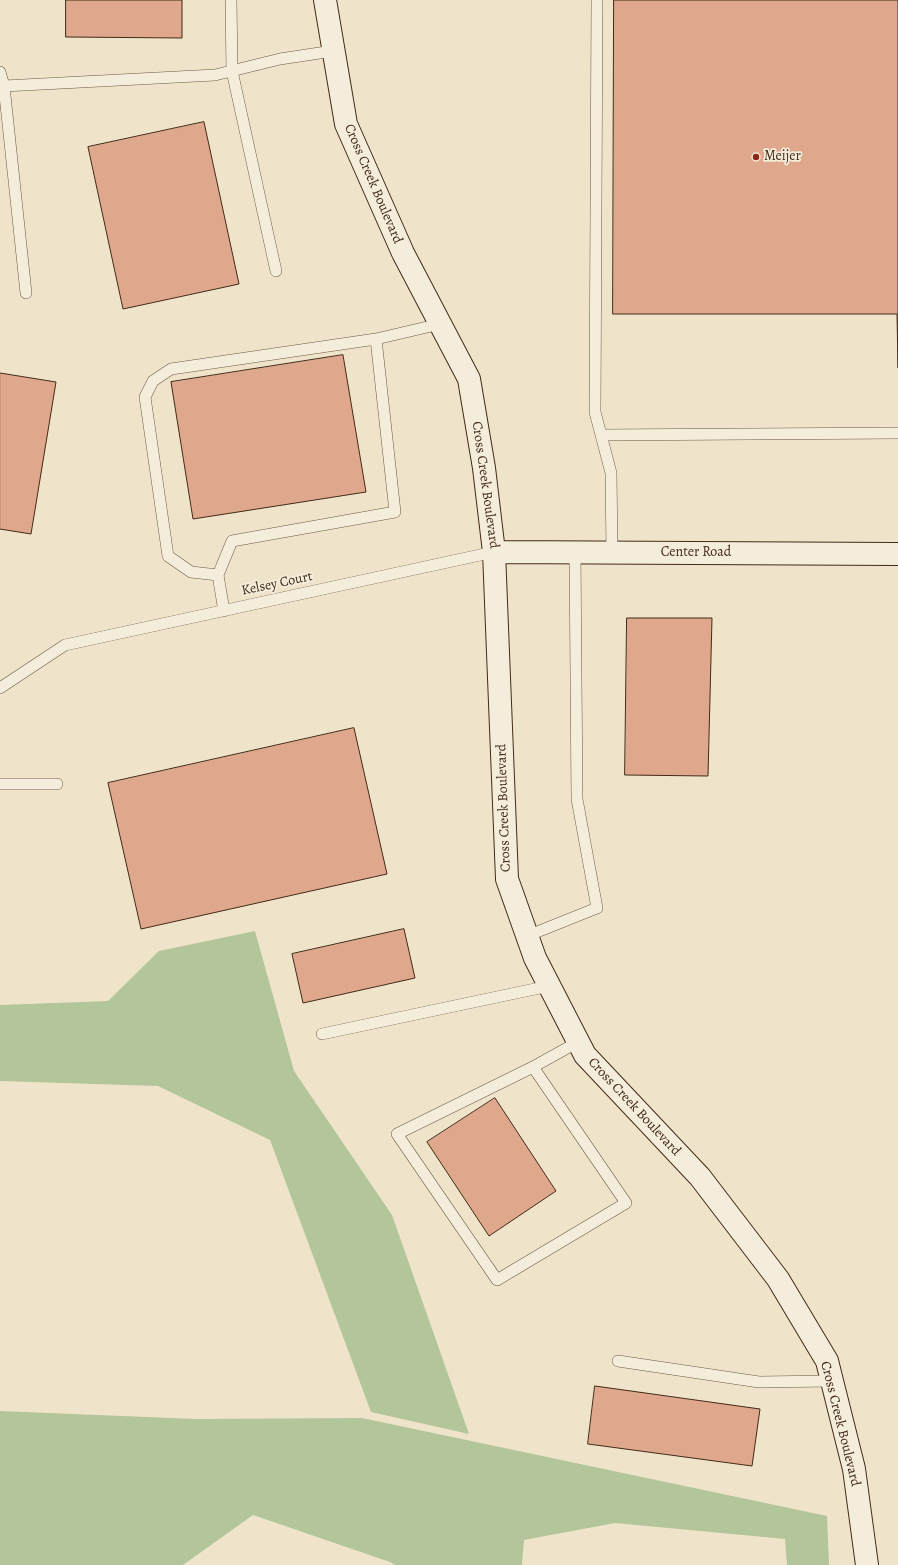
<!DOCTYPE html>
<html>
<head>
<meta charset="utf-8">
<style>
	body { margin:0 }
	canvas { display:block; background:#efe4c9 }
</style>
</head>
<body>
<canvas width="898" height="1565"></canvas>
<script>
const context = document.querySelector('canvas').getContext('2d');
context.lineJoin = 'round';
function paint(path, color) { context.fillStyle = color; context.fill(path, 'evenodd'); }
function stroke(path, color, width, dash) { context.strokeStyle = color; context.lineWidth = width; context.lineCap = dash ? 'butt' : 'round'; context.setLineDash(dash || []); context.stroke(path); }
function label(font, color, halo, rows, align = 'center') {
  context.font = font + ' Alegreya,serif'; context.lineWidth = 3.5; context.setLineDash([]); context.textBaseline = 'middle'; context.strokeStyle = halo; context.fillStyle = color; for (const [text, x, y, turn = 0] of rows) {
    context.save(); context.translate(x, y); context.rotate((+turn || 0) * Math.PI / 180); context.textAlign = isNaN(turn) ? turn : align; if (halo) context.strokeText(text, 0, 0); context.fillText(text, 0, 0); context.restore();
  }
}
paint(new Path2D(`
	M255 931 294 1071 392 1215 469 1434 371 1412 270 1140 158 1086 0 1081V1005L108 1001 159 951Z
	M0 1411 195 1419 362 1418 827 1516 829 1565H787L785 1539 615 1523 524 1540 522 1565H395L390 1562 253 1515 183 1565H0Z`), '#b3c59b');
const building = new Path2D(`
	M66 0H182V38L66 37Z
	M614 0H898V368L897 314H613Z
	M204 122 239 284 123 309 88 147Z
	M343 355 366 492 193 519 171 382Z
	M0 373 56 382 31 534 0 529Z
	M627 618H712L708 776 625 775Z
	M354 728 387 874 141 929 108 783Z
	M404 929 415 978 303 1003 292 954Z
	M495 1098 556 1191 489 1236 427 1142Z
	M595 1386 760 1409 752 1466 588 1444Z`);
paint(building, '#dfa88c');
stroke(building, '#422a17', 1);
const lane = new Path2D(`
	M231 0 232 71 276 271
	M597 0 595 412 611 473 612 552
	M0 72 4 86 215 75 280 59 333 51
	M4 86 26 293
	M601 435 898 433
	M218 575 191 572 168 556 145 397 153 381 171 369 376 339
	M224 611 218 575 232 541 395 512 376 339 440 324
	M0 688 65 645 494 552
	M0 784H57
	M527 936 597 908 577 799 575 553
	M322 1034 549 986
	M533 1067 626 1203 497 1280 397 1134 533 1067 578 1042
	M618 1361 759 1382 831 1381`);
const secondary = new Path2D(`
	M325 0 346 124 403 253 469 379 484 468 494 552 507 879 535 958 585 1055 700 1177 778 1279 827 1361 854 1469 867 1565
	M494 552 898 554`);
stroke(lane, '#6d5844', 12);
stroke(secondary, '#422a17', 24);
stroke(lane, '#f5eddc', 11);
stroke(secondary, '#f5eddc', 22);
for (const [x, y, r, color] of [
	[756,157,4,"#8f2418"]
]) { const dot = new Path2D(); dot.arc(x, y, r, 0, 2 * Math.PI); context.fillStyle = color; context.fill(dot); stroke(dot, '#f5eddc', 1.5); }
label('14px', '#422a17', '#f5eddc', [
	["Meijer",764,157]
], 'left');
label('14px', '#422a17', '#f5eddc', [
	["Cross Creek Boulevard",373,184,67],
	["Cross Creek Boulevard",485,485,82],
	["Center Road",696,553],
	["Kelsey Court",277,584,-12],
	["Cross Creek Boulevard",504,808,-92],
	["Cross Creek Boulevard",634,1107,47],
	["Cross Creek Boulevard",840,1424,76]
]);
</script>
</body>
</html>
